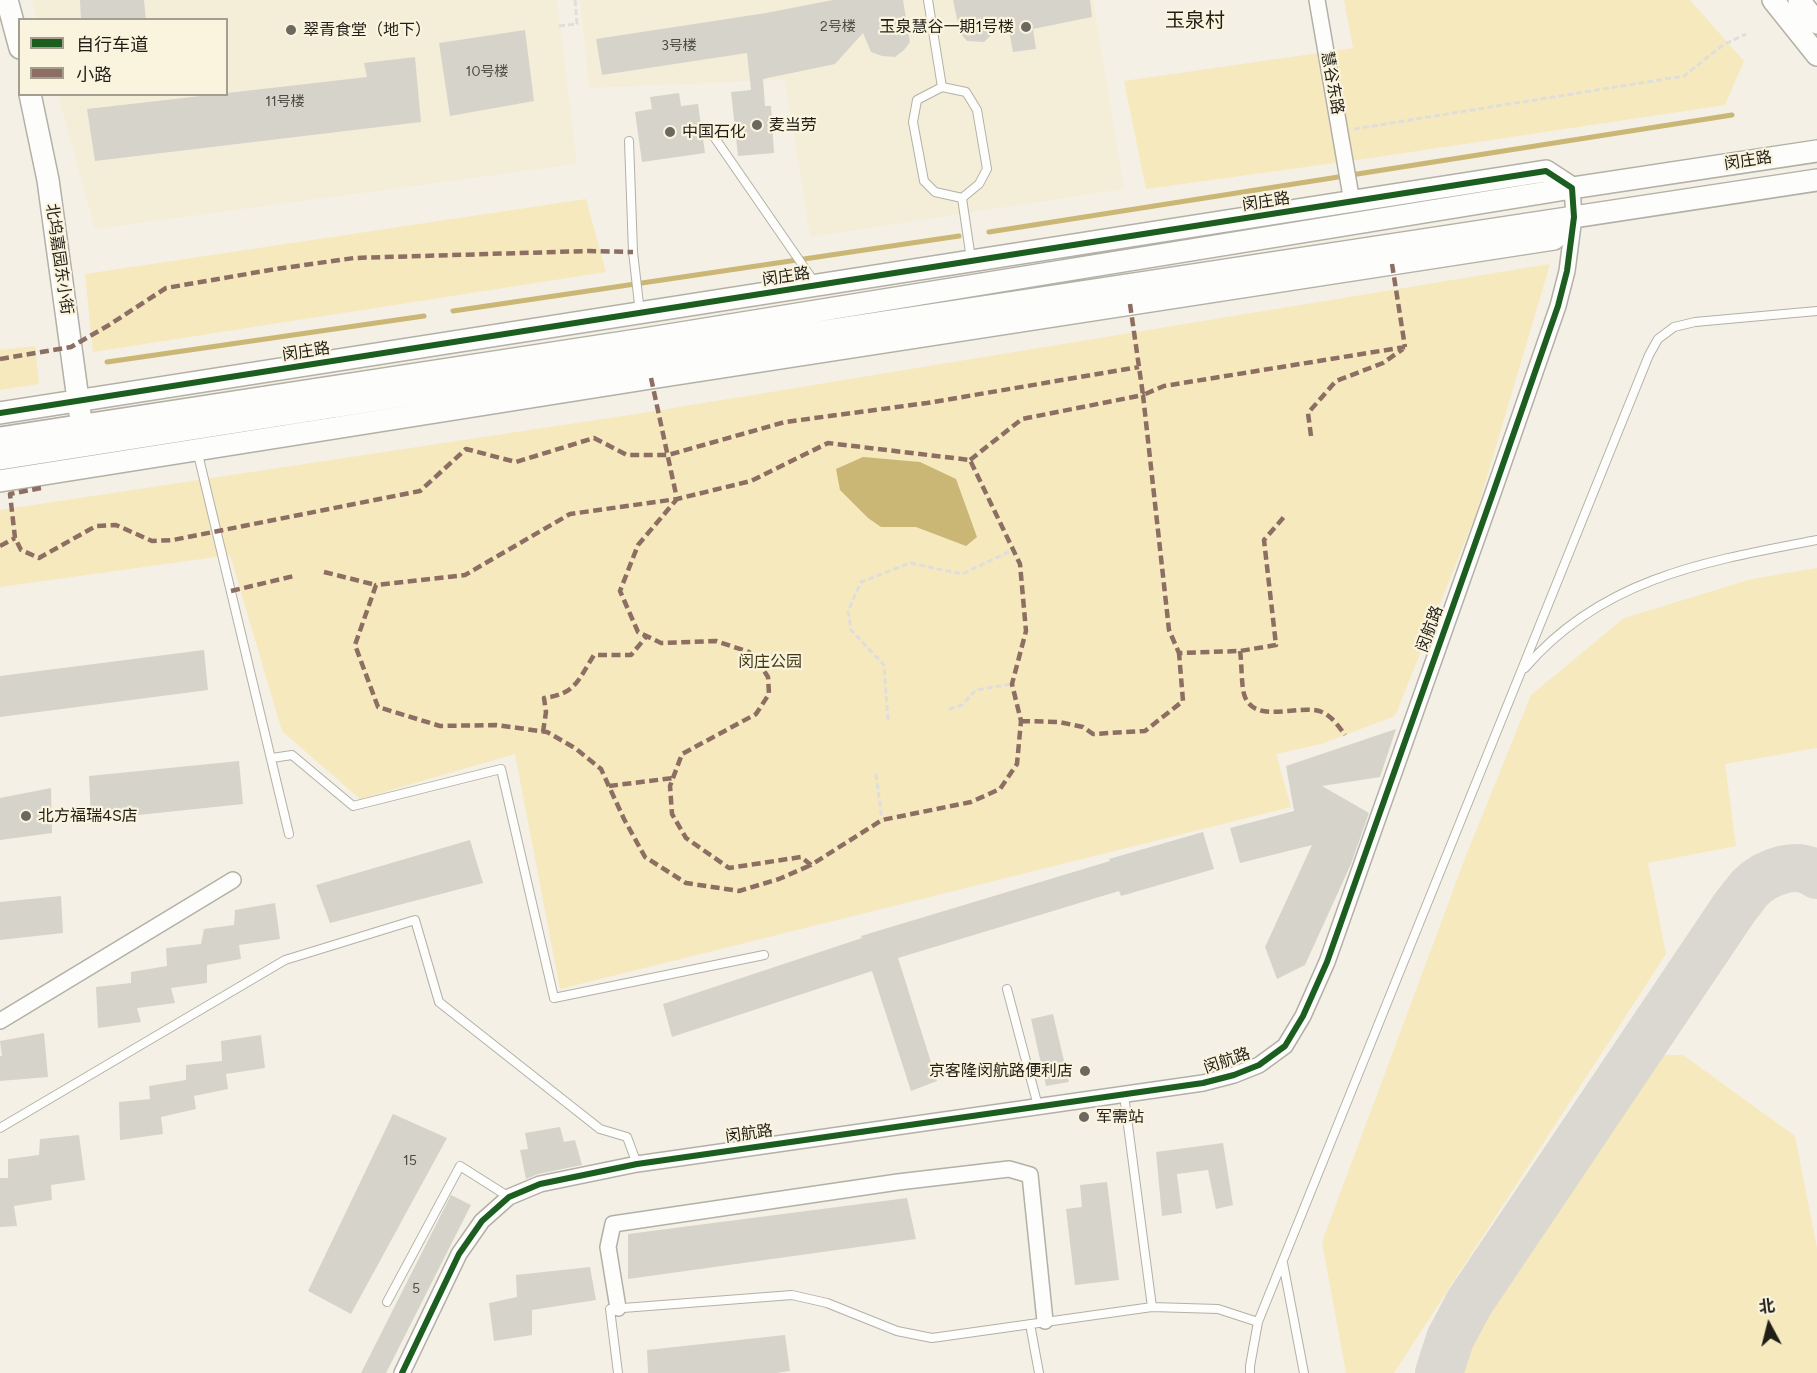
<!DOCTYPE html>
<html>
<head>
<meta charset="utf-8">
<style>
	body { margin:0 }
	#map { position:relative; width:1817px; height:1373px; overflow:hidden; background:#f4f0e5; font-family:Figtree,"Noto Sans SC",sans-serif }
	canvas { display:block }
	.legend { position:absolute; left:18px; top:18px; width:210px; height:78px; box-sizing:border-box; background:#faf4df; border:2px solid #a39e8f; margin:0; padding:8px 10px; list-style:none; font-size:18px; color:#201e17 }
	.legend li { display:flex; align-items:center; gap:12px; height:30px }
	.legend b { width:30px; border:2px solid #a39e8f }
	.north { position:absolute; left:1739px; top:1295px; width:60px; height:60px; -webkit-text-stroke:4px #faf4df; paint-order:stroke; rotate:353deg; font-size:16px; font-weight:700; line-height:24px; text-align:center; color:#201e17 }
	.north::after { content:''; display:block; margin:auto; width:21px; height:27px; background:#201e17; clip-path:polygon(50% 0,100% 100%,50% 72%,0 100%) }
</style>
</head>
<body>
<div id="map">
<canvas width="1817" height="1373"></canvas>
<ul class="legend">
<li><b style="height:8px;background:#1b5e20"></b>自行车道</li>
<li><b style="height:8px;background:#8d6e63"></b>小路</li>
</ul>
<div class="north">北</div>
</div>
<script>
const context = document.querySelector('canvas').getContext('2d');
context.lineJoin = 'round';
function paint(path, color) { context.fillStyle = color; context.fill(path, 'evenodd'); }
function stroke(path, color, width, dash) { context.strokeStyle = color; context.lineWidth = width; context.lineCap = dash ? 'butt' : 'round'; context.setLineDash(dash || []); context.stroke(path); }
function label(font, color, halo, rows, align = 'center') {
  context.font = font + ' Figtree,"Noto Sans SC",sans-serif'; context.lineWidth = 4.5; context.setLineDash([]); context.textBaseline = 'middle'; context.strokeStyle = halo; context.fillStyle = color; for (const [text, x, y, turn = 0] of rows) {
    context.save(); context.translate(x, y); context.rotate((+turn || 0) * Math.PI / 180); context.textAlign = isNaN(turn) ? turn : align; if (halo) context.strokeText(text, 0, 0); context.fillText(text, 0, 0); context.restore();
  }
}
paint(new Path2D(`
	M32 0H557L577 164 95 229 58 95 226 94V20L37 19Z
	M580 0H1093L1124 189 810 237 785 80 589 88Z`), '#f4eed9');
paint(new Path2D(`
	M1344 0H1690L1744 61 1725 105 1371 158 1146 189 1124 81 1353 48Z
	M586 199 606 272 93 352 85 274Z
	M1550 264 1476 514 1395 716 1321 744 1276 754 1291 807 560 989 515 754 360 799 282 731 230 555 0 587V510L649 412Z
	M35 346 39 384 0 390V350Z
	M1817 568V748L1725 764 1736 846 1648 863 1666 954 1394 1373H1346L1322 1242 1467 853 1531 695 1624 618 1752 579Z
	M1658 1055H1683L1795 1136 1817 1248V1373H1459L1462 1356 1477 1315 1646 1063Z`), '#f6e9be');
paint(new Path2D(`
	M863 457 920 462 956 479 977 537 966 546 916 527H881L868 518 840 490 836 469Z`), '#cbb775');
stroke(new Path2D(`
	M989 232 1732 115
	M453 311 959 236
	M107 362 424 316`), '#cbb775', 5);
stroke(new Path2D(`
	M1439 1373 1450 1339 1469 1303 1735 907C1740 901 1745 894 1750 888 1766 872 1797 860 1817 875`), '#dad8d0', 48);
paint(new Path2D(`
	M80 0H144L146 20H81Z
	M833 0H903L910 42 904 50 895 57 882 56 871 52 863 33 835 64 763 79 765 106H771L774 153 738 156 731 92 751 90 747 53 602 75 596 39 766 13Z
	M953 0H1090L1092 17 1033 29 1036 49 1013 52 1007 20 984 42 967 41 960 33Z
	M525 30 534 101 450 116 439 43Z
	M415 57 421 122 95 161 87 109 367 77 364 63Z
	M679 93 681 106 698 104 705 153 642 162 635 112 652 109 650 97Z
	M204 650 208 690 0 717V676Z
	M1396 729 1380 777 1322 786 1369 813 1351 864 1305 965 1277 979 1265 947 1312 845 1240 863 1230 828 1294 811 1286 766Z
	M239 761 243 804 91 820 89 776Z
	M51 788 52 833 0 840V798Z
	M1203 832 1214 869 1121 896 1119 891 898 958 937 1081 911 1091 872 971 672 1037 663 1004 862 938 861 936 1110 861 1109 859Z
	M470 840 483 883 330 923 316 885Z
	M61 896 63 933 0 940V902Z
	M275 903 280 939 239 945 241 959 207 965V983L171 988 175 1003 137 1008 141 1022 98 1028 96 987 131 983V972L167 966 166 948 201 944 204 929 234 925 235 910Z
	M1053 1014 1069 1082 1046 1086 1031 1019Z
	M44 1033 48 1077 0 1081V1056H2L0 1041Z
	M261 1035 265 1068 226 1074 228 1089 194 1096 196 1109 161 1117 163 1134 120 1140 119 1102 150 1099 149 1086 186 1080V1065L222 1061 221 1041Z
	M393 1114 447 1138 351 1314 308 1291Z
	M560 1127 564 1142 575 1140 582 1165 538 1174 526 1179 520 1150 528 1149 525 1133Z
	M79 1135 85 1180 51 1185 52 1200 14 1206 17 1226 0 1227V1178H8V1159L39 1155 40 1139Z
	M1223 1143 1233 1205 1216 1209 1208 1170 1177 1174 1182 1213 1162 1216 1156 1152Z
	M1107 1182 1119 1280 1075 1285 1066 1209 1082 1207 1080 1185Z
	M451 1195 471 1205 386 1373H361Z
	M907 1198 916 1239 628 1279V1234Z
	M590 1267 596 1300 532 1310V1335L494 1341 489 1303 517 1297 516 1275Z
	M785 1335 790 1371 776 1373H648L647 1350Z`), '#d6d3ca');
const lane = new Path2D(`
	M928 0 942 87
	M942 87 966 92 977 110 987 169 979 184 962 198 935 192 924 181 913 122 917 100Z
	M710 131 815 283
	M629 141 633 252 640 313
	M962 198 971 259
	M197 450 289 834
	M1525 668C1602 578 1707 561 1817 540
	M272 758 292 755 353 806 501 769 554 998 764 955
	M1007 989 1038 1106
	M1124 1095 1152 1307
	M0 1128 285 960 415 920 439 1002 600 1129 627 1137 637 1164
	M1283 1263 1304 1373
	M387 1302 460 1166 509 1197
	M1030 1324 1039 1373
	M618 1373 610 1309 792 1295 827 1303 897 1331 932 1338 1152 1307 1218 1309 1258 1322
	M1250 1373V1366L1258 1322 1649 355 1658 339 1674 327 1695 322 1817 311`);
const street = new Path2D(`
	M1317 0 1352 202
	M0 1021 233 880
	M618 1308 608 1247 613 1224 898 1182 1009 1169 1030 1175 1045 1321
	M402 1373 459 1254 482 1221 509 1197 540 1184 637 1164 1203 1083 1234 1075 1259 1065 1285 1046 1303 1016 1327 962 1493 493 1558 306 1567 271 1574 217 1572 188`);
const secondary = new Path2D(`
	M7 0 20 48
	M1773 0 1817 55
	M1799 0 1817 23
	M30 94 48 180 80 414
	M0 413 1546 171 1572 188
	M0 438 644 339 1572 188 1817 151
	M0 459 647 358 1817 180
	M0 481 651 378 1554 239 1574 217`);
stroke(lane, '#b3b0a7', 10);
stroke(street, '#b3b0a7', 18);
stroke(secondary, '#b3b0a7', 24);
stroke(new Path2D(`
	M559 26 577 24 575 0
	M1354 129 1684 76 1723 45 1746 34
	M949 709 962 705 976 690 1012 684
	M888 720 884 665 851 630 848 611 861 582 910 563 962 574 1013 550
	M876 774 882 820`), '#e0dedb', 3, [6, 3]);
stroke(lane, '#fdfdfb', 8);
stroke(street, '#fdfdfb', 15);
stroke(secondary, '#fdfdfb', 21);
stroke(new Path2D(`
	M1392 264 1405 347
	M1130 304 1143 395 1164 386 1405 347
	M0 359 71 347 109 325 166 288 276 269 354 258 589 251 633 252
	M651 378 677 499 638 545 620 591 638 632 661 643 716 641 749 652 759 663 768 677 769 694 756 714 682 754 670 786 672 814 686 838 729 868 801 857 811 865 882 820 971 802 1000 789 1017 764 1021 721 1012 684 1026 631 1020 564 970 460 828 443 751 481 677 499 570 514 465 575 376 585 355 645 378 707 440 726 496 725 547 732 575 748 601 769 624 819 645 857 686 883 739 891 779 879 811 865
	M1311 436 1308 413 1336 381 1383 363 1403 349
	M970 460 1022 419 1143 395 1169 630 1179 653 1240 651 1276 645 1264 540 1284 517
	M41 488 10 494 15 538 21 550 39 558 96 526 116 525 152 541 173 540 420 491 466 449 516 462 594 438 627 455H668L785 422 927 403 1139 367
	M0 546 15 538
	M324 572 376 585
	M231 591 294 576
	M1240 651C1242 663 1241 688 1245 697 1256 725 1301 703 1322 712 1332 716 1339 727 1345 735
	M1021 721 1059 722 1083 727 1093 734 1145 731 1183 701 1179 653
	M543 732 546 712 544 698C576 694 578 680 594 655H631L646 637
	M609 786 673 778`), '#8d6e63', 4.5, [9, 4.5]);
stroke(new Path2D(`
	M0 413 1546 171 1572 188 1574 217 1567 271 1558 306 1493 493 1327 962 1303 1016 1285 1046 1259 1065 1234 1075 1203 1083 637 1164 540 1184 509 1197 482 1221 459 1254 402 1373`), '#1b5e20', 6);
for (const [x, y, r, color] of [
	[1026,27,6,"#6a685f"],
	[291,30,6,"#6a685f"],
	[757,125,6,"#6a685f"],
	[670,132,6,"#6a685f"],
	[26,816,6,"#6a685f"],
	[1085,1071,6,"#6a685f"],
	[1084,1117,6,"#6a685f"]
]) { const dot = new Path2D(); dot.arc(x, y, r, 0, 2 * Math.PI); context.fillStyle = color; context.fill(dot); stroke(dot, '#faf4df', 2); }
label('14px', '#4e4b44', null, [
	["2号楼",838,27],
	["3号楼",679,46],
	["10号楼",487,72],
	["11号楼",285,102],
	["15",410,1161],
	["5",416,1289]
]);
label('16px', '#201e17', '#faf4df', [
	["玉泉慧谷一期1号楼",1014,27,"right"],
	["翠青食堂（地下）",303,30],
	["麦当劳",769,125],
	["中国石化",682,132],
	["北方福瑞4S店",38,816],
	["京客隆闵航路便利店",1073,1071,"right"],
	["军需站",1096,1117]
], 'left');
label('16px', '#201e17', '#faf4df', [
	["慧谷东路",1332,83,80],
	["闵庄路",1748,161,-9],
	["闵庄路",1266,202,-9],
	["北坞嘉园东小街",59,259,82],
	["闵庄路",786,277,-9],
	["闵庄路",306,352,-9],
	["闵航路",1430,629,-70],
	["闵航路",1227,1061,-19],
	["闵航路",749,1134,-8]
]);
label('16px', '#423710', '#faf4df', [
	["闵庄公园",770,662]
]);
label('20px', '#201e17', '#faf4df', [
	["玉泉村",1195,21]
]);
</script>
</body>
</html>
